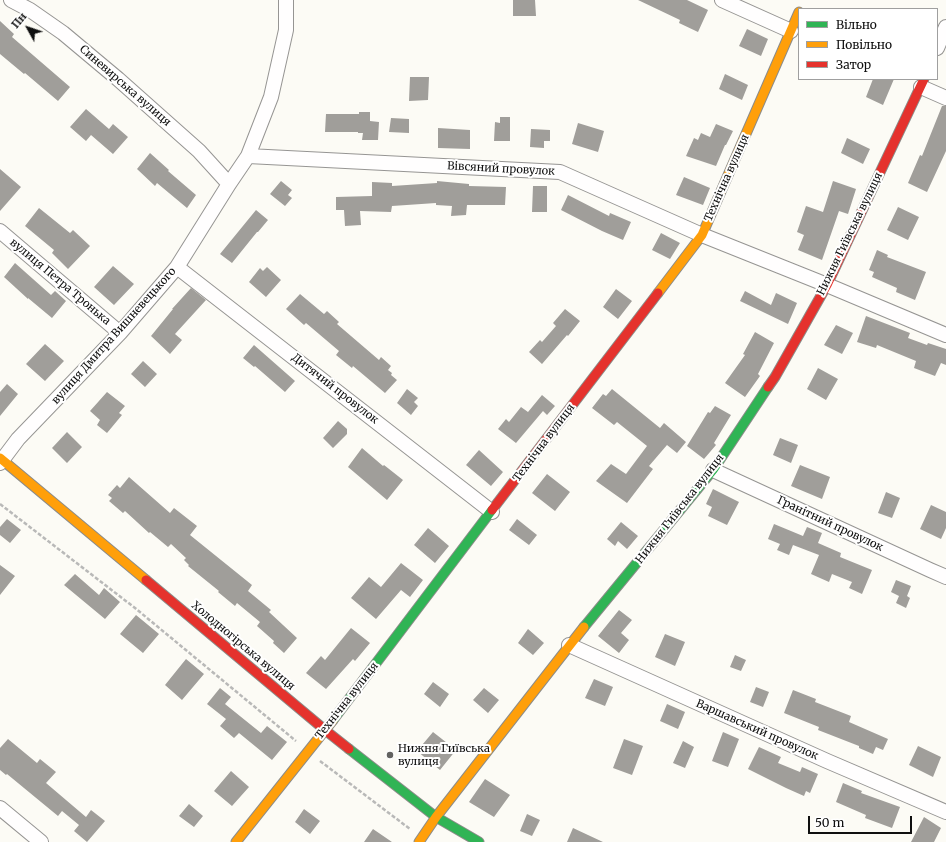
<!DOCTYPE html>
<html>
<head>
<meta charset="utf-8">
<style>
	body { margin:0 }
	#map { position:relative; width:946px; height:842px; overflow:hidden; background:#fcfbf5; font-family:Merriweather,serif }
	canvas { display:block }
	.legend { position:absolute; left:798px; top:8px; width:140px; height:72px; box-sizing:border-box; background:#fff; border:1px solid #9f9f9f; margin:0; padding:5px 7px; list-style:none; font-size:12px; color:#0f0f0f }
	.legend li { display:flex; align-items:center; gap:8px; height:20px }
	.legend b { width:20px; border:1px solid #9f9f9f }
	.north { position:absolute; left:8px; top:8px; width:40px; height:40px; -webkit-text-stroke:3px #fff; paint-order:stroke; rotate:310deg; font-size:11px; font-weight:700; line-height:16px; text-align:center; color:#0f0f0f }
	.north::after { content:''; display:block; margin:auto; width:14px; height:18px; background:#0f0f0f; clip-path:polygon(50% 0,100% 100%,50% 72%,0 100%) }
	.scale { position:absolute; left:808px; top:816px; width:104px; height:18px; box-sizing:border-box; border:2px solid #0f0f0f; border-top:0; padding-left:5px; font-size:12px; line-height:14px; white-space:nowrap; color:#0f0f0f; -webkit-text-stroke:3px #fff; paint-order:stroke }
</style>
</head>
<body>
<div id="map">
<canvas width="946" height="842"></canvas>
<ul class="legend">
<li><b style="height:5px;background:#30b455"></b>Вільно</li>
<li><b style="height:5px;background:#ff9f0a"></b>Повільно</li>
<li><b style="height:5px;background:#e5322d"></b>Затор</li>
</ul>
<div class="north">Пн</div>
<div class="scale">50 m</div>
</div>
<script>
const context = document.querySelector('canvas').getContext('2d');
context.lineJoin = 'round';
function paint(path, color) { context.fillStyle = color; context.fill(path, 'evenodd'); }
function stroke(path, color, width, dash) { context.strokeStyle = color; context.lineWidth = width; context.lineCap = dash ? 'butt' : 'round'; context.setLineDash(dash || []); context.stroke(path); }
function label(font, color, halo, rows, align = 'center') {
  context.font = font + ' Merriweather,serif'; context.lineWidth = 4; context.setLineDash([]); context.textBaseline = 'middle'; context.strokeStyle = halo; context.fillStyle = color; for (const [text, x, y, turn = 0] of rows) {
    context.save(); context.translate(x, y); context.rotate((+turn || 0) * Math.PI / 180); context.textAlign = isNaN(turn) ? turn : align; if (halo) context.strokeText(text, 0, 0); context.fillText(text, 0, 0); context.restore();
  }
}
paint(new Path2D(`
	M513 0H535L536 16H513Z
	M638 0H687L708 10 698 32 679 23 680 20Z
	M0 21 14 34 12 37 70 87 58 101 25 73 24 74 0 54Z
	M747 29 768 39 761 56 739 46Z
	M725 74 748 85 742 100 719 89Z
	M410 77H429L428 100 409 101Z
	M873 79H894L883 105 866 97Z
	M942 106H946V151L927 192 908 183 920 155 922 156Z
	M86 109 109 129 113 124 128 137 113 154 91 135 86 141 70 127Z
	M359 112H370V121L379 122 378 140H362L363 133H358V132H325L326 114H359Z
	M500 117H510V141H494L495 122 500 123Z
	M391 118 409 119V133L389 132Z
	M578 123 604 131 598 152 572 144Z
	M716 124 733 131 726 145H725L716 166 686 156 694 138 698 140 701 133 710 137Z
	M438 128 470 130V149L438 148Z
	M531 129 550 130V141H544V148L530 147Z
	M847 138 870 149 863 164 841 153Z
	M150 153 169 170 168 171 196 195 187 208 157 183 155 186 137 169Z
	M0 169 21 187 0 211Z
	M684 177 710 188 703 205 676 195Z
	M281 181 292 190 288 195 292 198 285 206 270 194Z
	M437 181 469 184V186L506 187 505 205H467L466 215 451 216 452 206 436 205V203L392 206 391 212 360 211 361 225 345 226 344 210H336V197L372 196V182L392 183V186L437 183Z
	M833 181 856 189 848 214 839 211 822 260 798 250 804 235 797 232 806 206 823 212Z
	M533 186H547V212H532Z
	M568 195 609 216 610 213 631 222 623 240 602 231 561 210Z
	M898 207 919 217 908 240 887 230Z
	M39 208 70 233 73 230 90 246 68 269 52 253 54 250 25 226Z
	M256 210 268 220 258 232H257L232 263 220 254Z
	M661 233 680 243 670 259 652 250Z
	M877 250 888 255 887 257 926 272 915 300 896 292 897 288 872 277 874 272 869 270Z
	M15 263 51 295 55 291 66 301 52 318 28 298V299L4 277Z
	M113 266 134 284 114 305 94 287Z
	M267 267 281 280 266 297 249 282 260 268 263 271Z
	M191 288 206 300 175 334 182 340 170 354 151 336 173 309H172Z
	M616 289 632 301 618 319 603 307Z
	M745 291 771 305 776 293 797 303 788 324 740 301Z
	M300 294 324 314 327 311 339 322 337 324 379 360 381 357 391 366 388 370 392 373 391 375 397 380 385 393 353 366 352 368 336 355 339 351 306 323 304 325 286 309Z
	M565 309 580 321 568 336 567 335 542 364 529 352 540 340 542 342 556 326 553 323Z
	M866 316 910 333 908 338 927 345 928 343 946 349V365L941 363 935 376 914 368 916 361 877 345 876 348 857 342Z
	M836 325 853 333 842 354 824 345Z
	M755 332 774 343 758 374 760 376 745 397 725 383 745 355 743 354Z
	M45 344 64 361 45 381 26 364Z
	M254 345 295 381 285 392 255 366 254 367 243 358Z
	M143 361 157 374 145 387 131 374Z
	M818 368 838 379 826 400 807 389Z
	M7 384 18 394 0 416V392Z
	M407 389 418 398 414 402 418 406 411 415 397 403Z
	M612 389 660 428 664 423 686 442 677 453 667 445 649 466 653 469 627 503 596 481 611 464 626 474 647 446 617 422 614 425 592 408 603 394 606 396Z
	M107 392 125 406 119 413 122 415 107 433 97 425 100 420 90 411Z
	M542 395 555 406 547 415 543 411 516 443 498 429 506 419 509 422 521 407 528 412Z
	M715 406 731 415 714 443 716 445 704 459 687 446 708 412 710 413Z
	M338 421 347 429V434L333 448 323 438Z
	M67 432 82 447 67 463 52 448Z
	M780 438 798 445 791 463 773 455Z
	M362 448 383 466 384 465 403 480 387 500 348 467Z
	M479 450 503 472 491 486 466 465Z
	M800 465 830 477 822 499 791 486Z
	M547 474 570 492 555 511 532 493Z
	M129 477 170 513 174 508 197 526 190 535 252 585 248 591 271 610 269 612 297 638 284 653 273 643 274 641 257 626 260 622 237 603 235 606 218 592 219 591 188 566 189 565 184 560 186 558 171 544 168 547 150 532 149 533 125 511 123 513 109 501 112 498 108 495 117 485 120 488Z
	M713 489 739 502 727 525 708 516 712 507 706 504Z
	M886 492 900 498 892 518 878 513Z
	M931 505 946 512V528L941 539 920 529Z
	M7 519 21 530 10 543 0 535V527Z
	M517 519 537 535 529 545 509 530Z
	M621 522 638 536 627 549 618 541 615 546 607 539Z
	M774 524 803 536 807 527 822 533 818 543 841 553 840 557 872 570 862 594 849 588 852 582 832 574 829 582 811 574 819 555 793 545 789 555 777 550 780 544 768 539Z
	M428 528 449 546 435 563 414 545Z
	M401 563 423 580 410 597 401 590 376 619 351 598 369 577 381 587Z
	M0 565 15 576 0 595Z
	M75 574 99 595 104 588 120 602 105 619 64 585Z
	M896 580 911 586 907 596 910 598 906 608 896 603 899 596 891 592Z
	M619 610 632 620 621 633 629 640 619 653 598 636Z
	M136 615 159 634 143 653 120 634Z
	M351 628 370 643 355 661 353 659 326 689 306 673 321 656 325 660Z
	M528 629 544 643 533 655 518 643Z
	M665 634 685 642 675 666 655 657Z
	M735 655 746 660 741 671 730 667Z
	M186 659 204 674 182 700 165 685Z
	M594 679 613 687 605 706 585 698Z
	M433 682 449 694 440 707 424 694Z
	M756 687 769 692 763 707 750 702Z
	M220 688 231 697 225 704 261 733 267 726 287 742 272 760 239 733 234 738 220 726 226 719 207 704Z
	M484 688 499 700 488 713 473 700Z
	M793 690 816 699 815 702 851 716 849 722 888 739 883 750 876 747 873 754 859 748V746L818 730 819 727 784 713Z
	M667 704 685 712 678 729 660 721Z
	M433 732 456 750 440 770 417 751Z
	M723 732 739 739 728 767 712 761Z
	M8 739 37 763 40 759 56 772 46 783 86 817 91 810 105 821 87 842 74 831 79 825 62 811 58 816 7 774 6 775 0 770V748Z
	M624 739 643 746 632 775 613 768Z
	M683 741 694 747 685 768 673 763Z
	M918 746 941 757 933 777 909 765Z
	M759 747 781 757 778 763 800 772 802 767 818 774 810 793 806 791 804 796 786 788 748 769Z
	M231 771 249 787 232 806 214 791Z
	M485 779 510 795 494 817 469 802Z
	M843 783 862 791 861 793 900 807 892 828 865 818 866 815 836 802Z
	M189 804 203 816 194 827 179 816Z
	M304 809 320 821 310 834 295 822Z
	M527 814 540 820 532 836 520 831Z
	M924 817 941 828 934 842H911Z
	M573 828 603 842H567Z
	M373 829 392 842H364Z`), '#a09e9a');
const street = new Path2D(`
	M11 0 30 10 63 33 118 79 199 151 229 184
	M722 0 791 31
	M937 48 946 27
	M921 87 946 98
	M248 156 560 172 702 235 827 285 946 335
	M0 231 120 333
	M177 267 492 512
	M0 463 18 439 120 333 177 267 229 184 248 156 271 97 286 30V0
	M713 470 930 570 946 577
	M569 645 827 761 946 812
	M0 808 41 842`);
const fast = new Path2D(`
	M584 627 713 470 768 387
	M333 720 492 510
	M349 749 436 817 479 842`);
const slow = new Path2D(`
	M658 293 702 235 799 12
	M0 458 146 580
	M236 842 333 720
	M419 842 436 817 584 627`);
const jam = new Path2D(`
	M768 387 775 377 827 285 924 79
	M492 510 658 293
	M146 580 325 730 349 749`);
stroke(street, '#969593', 16);
stroke(fast, '#8c8c89', 11);
stroke(slow, '#8c8c89', 11);
stroke(jam, '#8c8c89', 11);
stroke(new Path2D(`
	M0 504 135 608 296 741
	M320 761 410 829`), '#b9b9b8', 2.5, [4, 2]);
stroke(street, '#fffefe', 14);
stroke(fast, '#30b455', 9);
stroke(slow, '#ff9f0a', 9);
stroke(jam, '#e5322d', 9);
for (const [x, y, r, color] of [
	[390,755,4,"#626260"]
]) { const dot = new Path2D(); dot.arc(x, y, r, 0, 2 * Math.PI); context.fillStyle = color; context.fill(dot); stroke(dot, '#fff', 1.5); }
label('11px', '#0f0f0f', '#fff', [
	["Синевирська вулиця",125,86,41],
	["Вівсяний провулок",501,169,3],
	["Технічна вулиця",727,178,-66],
	["Нижня Гиївська вулиця",850,234,-64],
	["вулиця Петра Тронька",60,282,40],
	["вулиця Дмитра Вишневецького",114,336,-48],
	["Дитячий провулок",335,389,38],
	["Технічна вулиця",544,443,-53],
	["Нижня Гиївська вулиця",680,509,-52],
	["Гранітний провулок",830,524,25],
	["Холодногірська вулиця",243,646,40],
	["Технічна вулиця",347,701,-52],
	["Варшавський провулок",757,730,24]
]);
label('11px', '#0f0f0f', '#fff', [
	["Нижня Гиївська",398,749],
	["вулиця",398,762]
], 'left');
</script>
</body>
</html>
